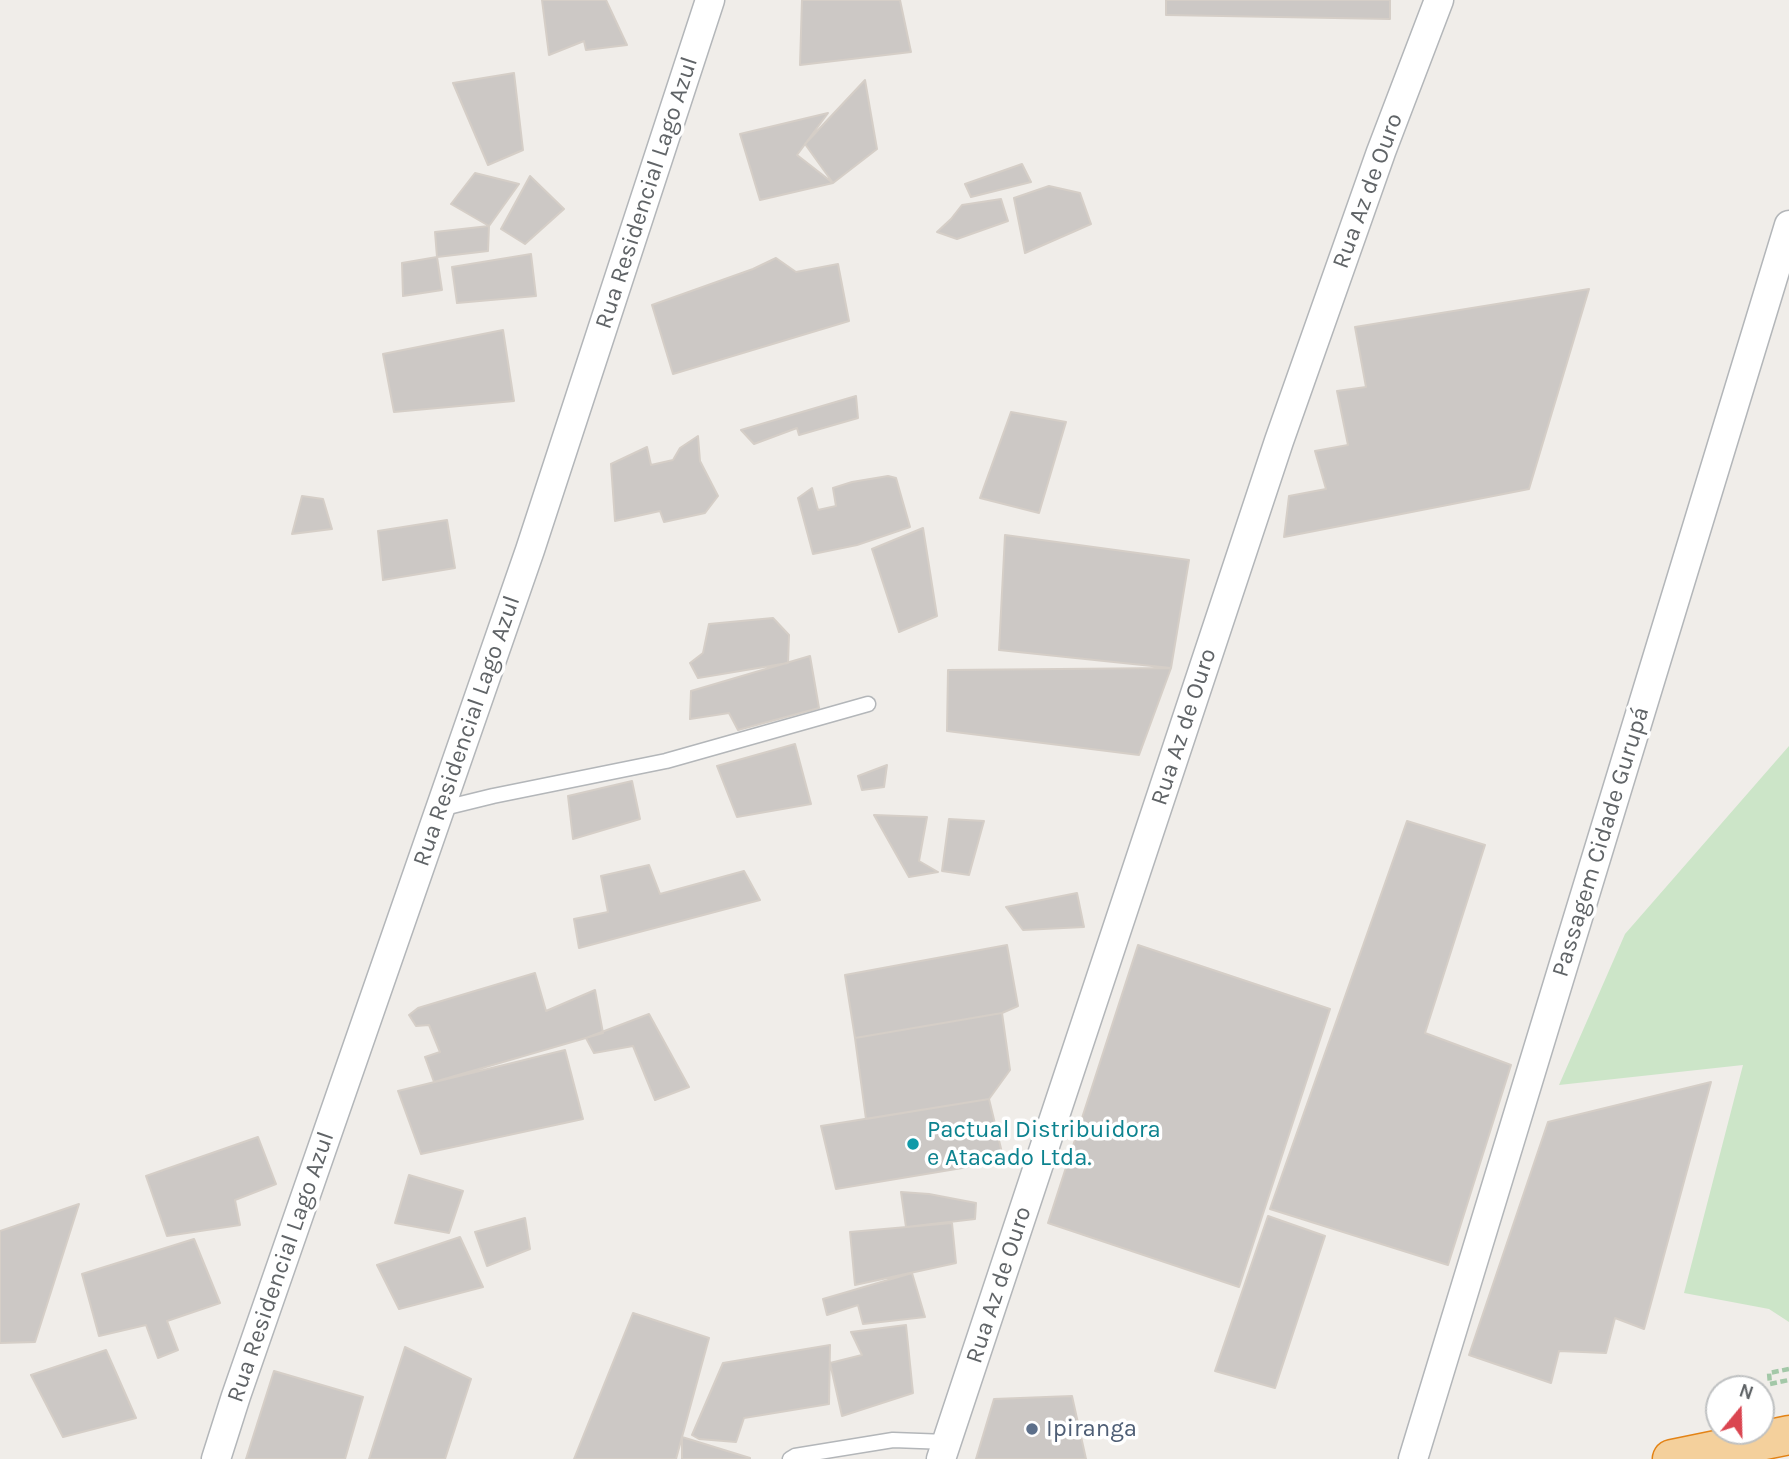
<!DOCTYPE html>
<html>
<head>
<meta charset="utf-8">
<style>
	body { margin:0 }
	#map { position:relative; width:1789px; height:1459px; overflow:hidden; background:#f0ede9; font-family:Karla,sans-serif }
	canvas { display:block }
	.north { position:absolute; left:1705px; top:1375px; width:70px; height:70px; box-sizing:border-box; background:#fff; border:2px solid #bfc1c2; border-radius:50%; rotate:19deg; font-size:19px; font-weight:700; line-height:28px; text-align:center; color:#606467 }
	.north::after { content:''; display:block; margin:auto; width:24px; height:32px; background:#da4550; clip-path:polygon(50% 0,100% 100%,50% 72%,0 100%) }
</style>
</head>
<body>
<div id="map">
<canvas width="1789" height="1459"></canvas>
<div class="north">N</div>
</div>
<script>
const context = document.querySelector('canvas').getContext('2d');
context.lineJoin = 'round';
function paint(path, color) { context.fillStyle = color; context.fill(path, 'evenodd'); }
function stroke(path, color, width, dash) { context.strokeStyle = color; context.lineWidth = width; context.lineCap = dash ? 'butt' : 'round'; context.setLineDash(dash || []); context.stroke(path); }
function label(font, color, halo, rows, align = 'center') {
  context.font = font + ' Karla,sans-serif'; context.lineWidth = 7; context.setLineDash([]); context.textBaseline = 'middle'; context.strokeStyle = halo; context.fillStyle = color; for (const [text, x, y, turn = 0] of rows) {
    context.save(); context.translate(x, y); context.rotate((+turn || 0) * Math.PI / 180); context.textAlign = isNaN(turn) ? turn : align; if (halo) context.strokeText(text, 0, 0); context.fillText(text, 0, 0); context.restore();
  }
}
paint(new Path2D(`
	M1789 746V1322L1769 1309 1684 1293 1743 1065 1559 1085 1625 934Z`), '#cce5c8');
const building = new Path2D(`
	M542 0H606L627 45 586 50 584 41 549 55Z
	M802 0H900L911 52 800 65Z
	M1166 0H1390V19L1166 15Z
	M514 73 523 150 488 165 453 83Z
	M865 80 877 149 833 183 805 144Z
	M828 113 797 155 833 183 760 200 740 134Z
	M1022 164 1031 182 971 197 965 184Z
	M475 173 519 184 489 226 451 204Z
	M530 176 564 209 525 244 501 229Z
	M1049 186 1080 193 1091 224 1025 253 1014 198Z
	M1001 199 1008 221 957 239 937 232 951 219 962 205Z
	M489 226 488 251 437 257 435 232Z
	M531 254 536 296 457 303 452 267Z
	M437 257 442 290 403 296 402 263Z
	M776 258 796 272 838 264 849 321 673 374 652 305 753 269Z
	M1589 289 1529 489 1284 537 1289 496 1326 489 1315 451 1348 445 1337 391 1366 387 1355 327Z
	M503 330 514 401 394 412 383 354Z
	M856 396 858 418 799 435 797 428 754 444 741 430Z
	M1011 412 1066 422 1039 513 980 498Z
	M698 436 700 461 718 496 705 513 664 522 660 511 615 521 611 464 647 447 651 465 673 460 680 448Z
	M888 476 896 478 910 527 857 545 813 554 798 498 812 488 818 510 836 506 833 488 852 482Z
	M302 496 323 499 332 529 292 534Z
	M447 520 455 568 383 580 378 531Z
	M923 528 937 616 899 632 872 549Z
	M1005 535 1189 560 1171 668 999 650Z
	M773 618 789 635 788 663 698 678 690 663 703 653 709 624Z
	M810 656 819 708 738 730 729 713 690 719 691 691Z
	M1171 668 1139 755 947 731 948 670Z
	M795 744 811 804 737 817 717 766Z
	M887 765 884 787 862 790 858 776Z
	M632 781 640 819 573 839 568 796Z
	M874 815 927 817 919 861 938 872 909 877Z
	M949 819 984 821 969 875 942 871Z
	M1407 821 1485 845 1425 1033 1511 1065 1448 1265 1270 1209Z
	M649 865 660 894 744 871 760 900 579 948 574 919 608 912 601 876Z
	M1077 893 1084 927 1023 930 1006 907Z
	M1007 945 1018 1006 1002 1013 855 1038 845 975Z
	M1138 945 1330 1009 1239 1287 1048 1223Z
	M535 973 546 1011 595 990 603 1033 434 1082 425 1057 440 1052 429 1025 416 1026 409 1015 418 1008Z
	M1002 1013 1010 1070 989 1099 866 1119 855 1038Z
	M649 1014 689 1087 655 1100 633 1046 594 1053 586 1038Z
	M565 1050 583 1119 421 1154 398 1091Z
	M1711 1082 1644 1329 1615 1318 1606 1353 1559 1351 1551 1383 1469 1355 1548 1122Z
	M989 1099 1004 1161 836 1189 821 1126Z
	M258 1137 276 1184 235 1200 240 1225 167 1236 146 1176Z
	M409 1175 463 1191 449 1233 395 1223Z
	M901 1192 929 1194 976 1203 975 1219 906 1227Z
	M79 1204 35 1342 0 1343V1231Z
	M1268 1216 1325 1236 1275 1388 1215 1371Z
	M525 1218 530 1249 487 1266 475 1232Z
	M952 1223 956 1263 855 1285 850 1232Z
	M460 1237 483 1287 399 1309 377 1265Z
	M194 1239 220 1303 167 1321 178 1350 158 1358 146 1325 99 1336 82 1274Z
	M912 1273 925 1317 863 1324 858 1305 827 1315 823 1299Z
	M633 1313 709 1338 676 1459H574Z
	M906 1325 913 1393 842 1416 830 1363 862 1355 851 1332Z
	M830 1345 829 1404 744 1418 736 1442 699 1439 692 1435 723 1363Z
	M405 1347 471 1379 445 1459H369Z
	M106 1350 136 1418 63 1437 31 1375Z
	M274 1371 363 1397 345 1459H246Z
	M1072 1396 1086 1459H976L994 1399Z
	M682 1437 750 1458V1459H682Z`);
paint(building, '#ccc8c5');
stroke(building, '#d5cec7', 2);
const lane = new Path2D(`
	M440 809 493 796 666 761 868 704
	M790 1459 795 1456 893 1440 947 1442`);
const street = new Path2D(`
	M216 1459 236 1396 530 550 710 0
	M941 1459 1279 441 1381 152 1439 0
	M1413 1459 1789 225`);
const highway = new Path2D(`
	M1672 1459 1789 1435`);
stroke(lane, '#b3b6b9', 17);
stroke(street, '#b3b6b9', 31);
stroke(highway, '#e38316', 41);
stroke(new Path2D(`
	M1789 1369 1769 1373 1770 1384 1789 1380`), '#a3c8a8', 4.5, [7, 3.5]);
stroke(lane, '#fff', 14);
stroke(street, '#fff', 28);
stroke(highway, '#f4d09c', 38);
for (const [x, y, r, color] of [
	[913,1144,7,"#0f9aa8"],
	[1032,1429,7,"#5c6f8a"]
]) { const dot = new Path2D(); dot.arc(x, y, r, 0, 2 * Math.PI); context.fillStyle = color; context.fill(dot); stroke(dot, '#fff', 2.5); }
label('24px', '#606467', '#fff', [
	["Rua Az de Ouro",1368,191,-70],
	["Rua Residencial Lago Azul",647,193,-72],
	["Rua Az de Ouro",1184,727,-72],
	["Rua Residencial Lago Azul",467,731,-71],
	["Passagem Cidade Gurupá",1601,842,-73],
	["Rua Residencial Lago Azul",281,1267,-71],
	["Rua Az de Ouro",999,1285,-72]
]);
label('24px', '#0d838f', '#fff', [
	["Pactual Distribuidora",927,1130],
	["e Atacado Ltda.",927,1158]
], 'left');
label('24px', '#4e5e75', '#fff', [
	["Ipiranga",1046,1429]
], 'left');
</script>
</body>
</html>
